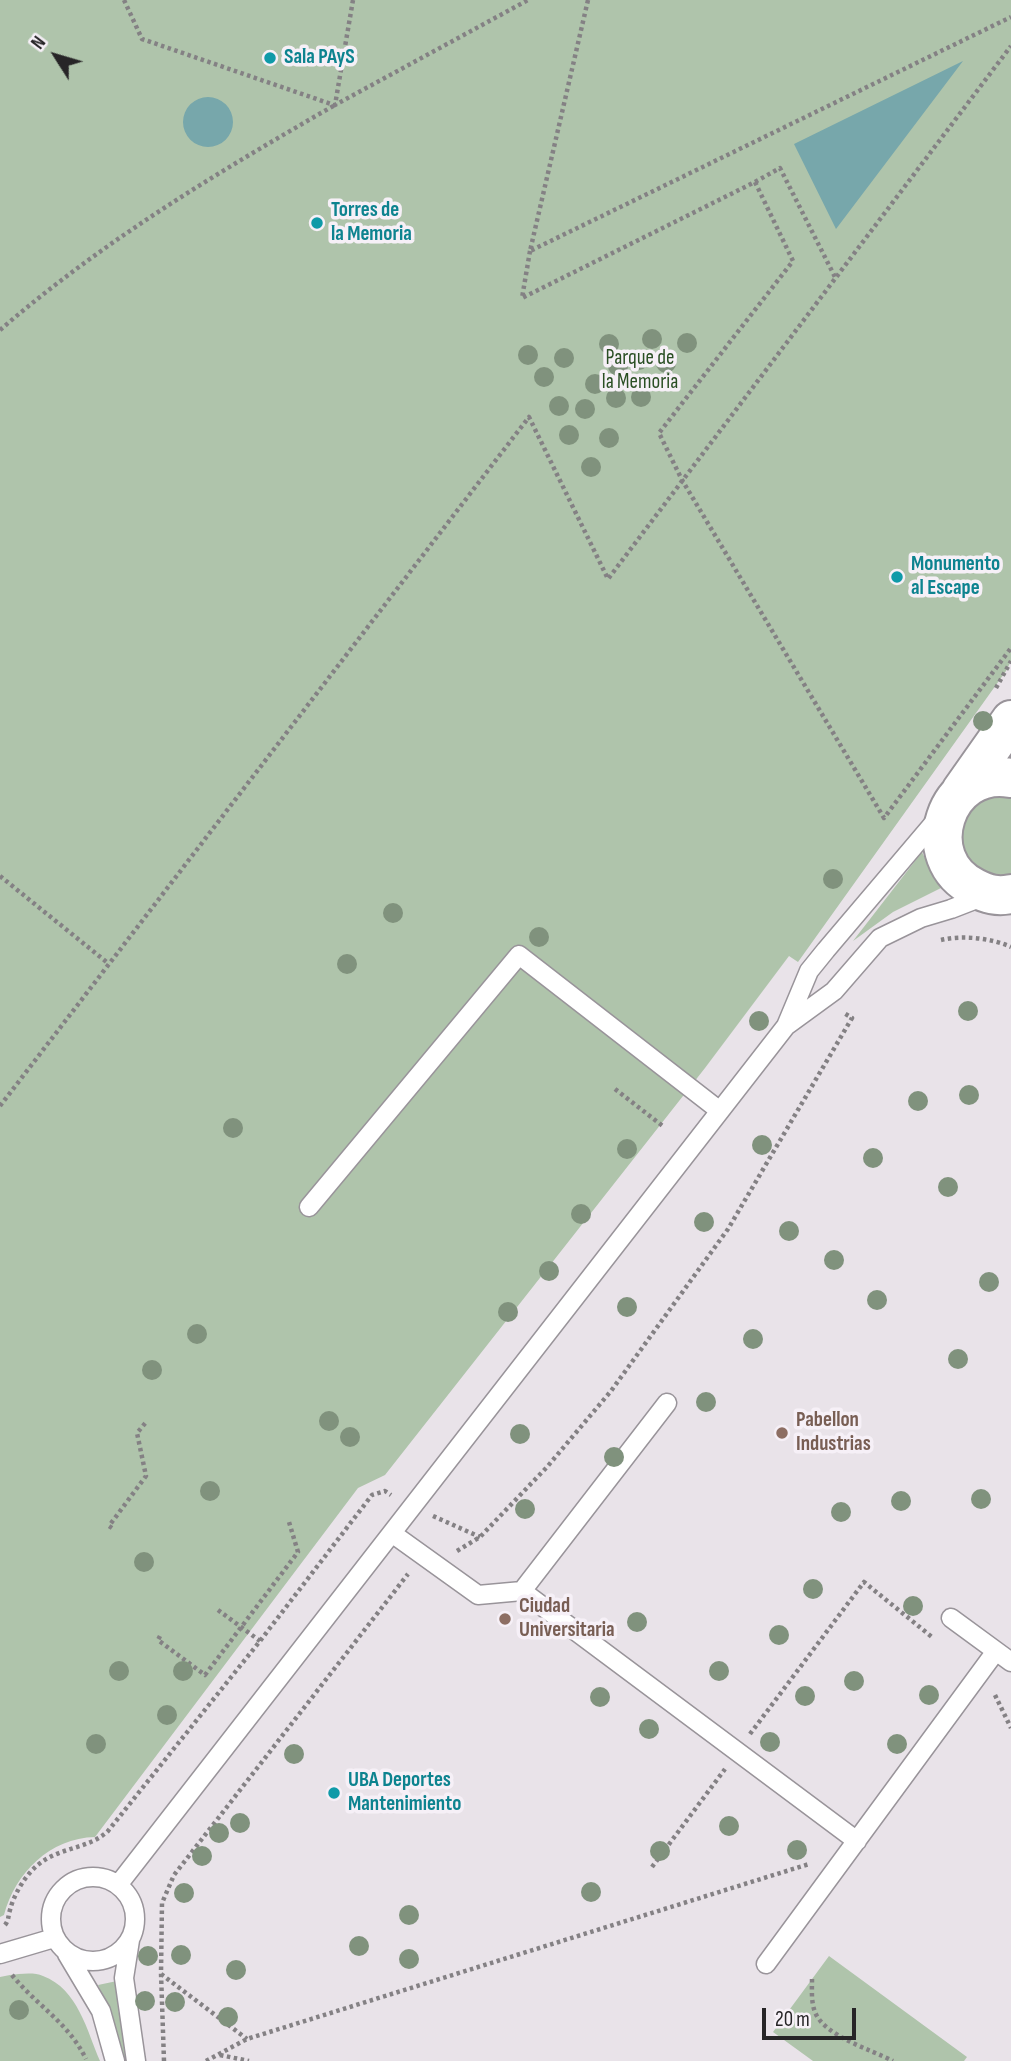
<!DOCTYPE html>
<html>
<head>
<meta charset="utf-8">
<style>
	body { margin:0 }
	#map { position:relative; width:1011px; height:2061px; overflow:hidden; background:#e9e3e9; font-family:"Sofia Sans Condensed",sans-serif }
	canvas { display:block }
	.north { position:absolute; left:21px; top:21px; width:70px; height:70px; -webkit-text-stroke:5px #f6f0f7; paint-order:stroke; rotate:307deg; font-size:19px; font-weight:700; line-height:28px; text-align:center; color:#272527 }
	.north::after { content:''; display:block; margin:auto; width:24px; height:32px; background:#272527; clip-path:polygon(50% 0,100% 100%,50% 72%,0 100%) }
	.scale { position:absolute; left:762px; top:2008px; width:94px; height:32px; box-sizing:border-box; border:4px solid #272527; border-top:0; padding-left:9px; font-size:21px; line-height:24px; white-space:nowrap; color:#272527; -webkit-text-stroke:5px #f6f0f7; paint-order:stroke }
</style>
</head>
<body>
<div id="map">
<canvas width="1011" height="2061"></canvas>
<div class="north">N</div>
<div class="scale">20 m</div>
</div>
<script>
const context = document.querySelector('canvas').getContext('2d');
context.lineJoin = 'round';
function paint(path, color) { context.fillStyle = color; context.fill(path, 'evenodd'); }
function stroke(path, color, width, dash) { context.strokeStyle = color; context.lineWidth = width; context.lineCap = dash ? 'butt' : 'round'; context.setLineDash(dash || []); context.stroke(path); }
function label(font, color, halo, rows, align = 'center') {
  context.font = font + ' "Sofia Sans Condensed",sans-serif'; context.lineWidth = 7; context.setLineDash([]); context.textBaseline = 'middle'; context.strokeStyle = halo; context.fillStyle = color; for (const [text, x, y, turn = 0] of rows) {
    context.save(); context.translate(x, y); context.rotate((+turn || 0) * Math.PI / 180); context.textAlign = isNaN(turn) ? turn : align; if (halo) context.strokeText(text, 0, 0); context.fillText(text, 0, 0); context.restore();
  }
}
paint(new Path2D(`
	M0 0H1011V661L1006 671 798 962 789 956 705 1068 385 1475 358 1488 95 1837C50 1838 15 1873 4 1915L0 1917Z
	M1011 794V877L997 879 963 859 960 818 981 797Z
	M922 852 931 871 943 887 893 912 853 941Z
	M829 1956 967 2057 964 2061H813L773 2032Z
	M10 1975C20 1974 34 1972 43 1976 78 1989 87 2031 100 2061H0V1977Z
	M117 1981 118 2009 129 2061H123L109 2009 98 1985Z`), '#afc4ab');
paint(new Path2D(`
	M963 61 836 229 794 144Z
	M183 122a25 25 0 1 1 50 0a25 25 0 1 1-50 0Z`), '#77a7ab');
const service = new Path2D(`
	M786 1026 834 991 880 938 921 918 951 909 987 895
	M309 1207 519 955 720 1111
	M393 1534 478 1595 522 1591 857 1841
	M522 1591 667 1403
	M951 1618 1011 1662
	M51 1919a42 42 0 1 1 84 0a42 42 0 1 1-84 0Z
	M118 1885 786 1026 809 971 826 950 938 818
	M130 1940 124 1978 136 2061
	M0 1954 54 1938
	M67 1954 101 2011 115 2061
	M766 1964 996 1651`);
const secondary = new Path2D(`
	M1011 778C945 766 915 859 975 888 987 894 997 897 1011 894
	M961 791 1011 720`);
stroke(service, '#99949a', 21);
stroke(secondary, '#99949a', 42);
stroke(new Path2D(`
	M124 0 142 39 334 105
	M353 0 335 105 528 0
	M588 0 530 251 1011 17
	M755 182 780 168 836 279
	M530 251 522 298 755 182 793 261 659 433 682 480 884 818 1011 648
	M0 330C103 241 218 172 335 105
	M996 688 1011 661
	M0 876 109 964
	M941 940C963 935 991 938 1011 947
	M615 1089 664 1127
	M0 1106 529 417 608 579 1011 46
	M433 1516 480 1537
	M112 1528 109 1526 146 1476 137 1433 147 1421
	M457 1551 480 1537 547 1467 611 1391 728 1229 852 1018 844 1013
	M218 1610 260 1641
	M160 1636 158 1640 205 1675 298 1552 289 1522
	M995 1695 1011 1728
	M750 1734 864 1582 932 1637
	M652 1867 725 1769
	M5 1925C9 1920 8 1916 10 1910 14 1894 26 1874 39 1864 60 1847 89 1849 108 1831L260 1641 372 1495 385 1491 391 1495
	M161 1974 247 2039
	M12 1975C37 2006 68 2022 86 2059
	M812 1979C812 1990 811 2002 815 2012 824 2036 872 2050 893 2061
	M220 2055 249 2061
	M164 2061 161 1973 162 1903 174 1875 408 1574
	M206 2061 247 2039 809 1864`), '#848184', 4.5, [3.5, 3.5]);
stroke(service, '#fff', 18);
stroke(secondary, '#fff', 38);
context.fillStyle = '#80927d';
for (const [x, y] of [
	[652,339],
	[687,343],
	[609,344],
	[528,355],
	[564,358],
	[639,360],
	[666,363],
	[618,366],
	[544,377],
	[595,384],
	[641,397],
	[616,398],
	[559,406],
	[585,409],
	[569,435],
	[609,438],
	[591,467],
	[983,721],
	[833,879],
	[393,913],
	[539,937],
	[347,964],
	[968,1011],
	[759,1021],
	[969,1095],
	[918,1101],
	[233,1128],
	[762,1145],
	[627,1149],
	[873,1158],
	[948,1187],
	[581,1214],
	[704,1222],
	[789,1231],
	[834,1260],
	[549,1271],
	[989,1282],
	[877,1300],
	[627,1307],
	[508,1312],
	[197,1334],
	[753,1339],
	[958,1359],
	[152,1370],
	[706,1402],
	[329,1421],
	[520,1434],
	[350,1437],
	[614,1457],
	[210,1491],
	[981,1499],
	[901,1501],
	[525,1509],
	[841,1512],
	[144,1562],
	[813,1589],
	[913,1606],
	[637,1622],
	[779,1635],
	[119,1671],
	[183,1671],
	[719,1671],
	[854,1681],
	[929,1695],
	[805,1696],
	[600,1697],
	[167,1715],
	[649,1729],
	[770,1742],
	[96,1744],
	[897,1744],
	[294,1754],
	[240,1823],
	[729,1826],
	[219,1833],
	[797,1850],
	[660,1851],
	[202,1856],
	[591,1892],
	[184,1893],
	[409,1915],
	[359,1946],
	[181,1955],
	[148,1956],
	[409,1959],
	[236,1970],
	[145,2001],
	[175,2002],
	[19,2010],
	[228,2017]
]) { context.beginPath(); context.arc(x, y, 10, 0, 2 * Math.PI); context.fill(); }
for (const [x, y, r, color] of [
	[270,58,7,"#0f9aa8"],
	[317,223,7,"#0f9aa8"],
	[897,577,7,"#0f9aa8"],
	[782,1433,7,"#8d6e63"],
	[505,1619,7,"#8d6e63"],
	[334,1793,7,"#0f9aa8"]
]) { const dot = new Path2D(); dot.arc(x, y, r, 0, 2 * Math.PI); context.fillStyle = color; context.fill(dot); stroke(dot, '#f6f0f7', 2.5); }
label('bold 21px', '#0d838f', '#f6f0f7', [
	["Sala PAyS",284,58],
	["Torres de",331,211],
	["la Memoria",331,235],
	["Monumento",911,565],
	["al Escape",911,589],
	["UBA Deportes",348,1781],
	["Mantenimiento",348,1805]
], 'left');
label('21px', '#2a4f24', '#f6f0f7', [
	["Parque de",640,359],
	["la Memoria",640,383]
]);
label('bold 21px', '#785e54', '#f6f0f7', [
	["Pabellon",796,1421],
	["Industrias",796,1445],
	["Ciudad",519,1607],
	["Universitaria",519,1631]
], 'left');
</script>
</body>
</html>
